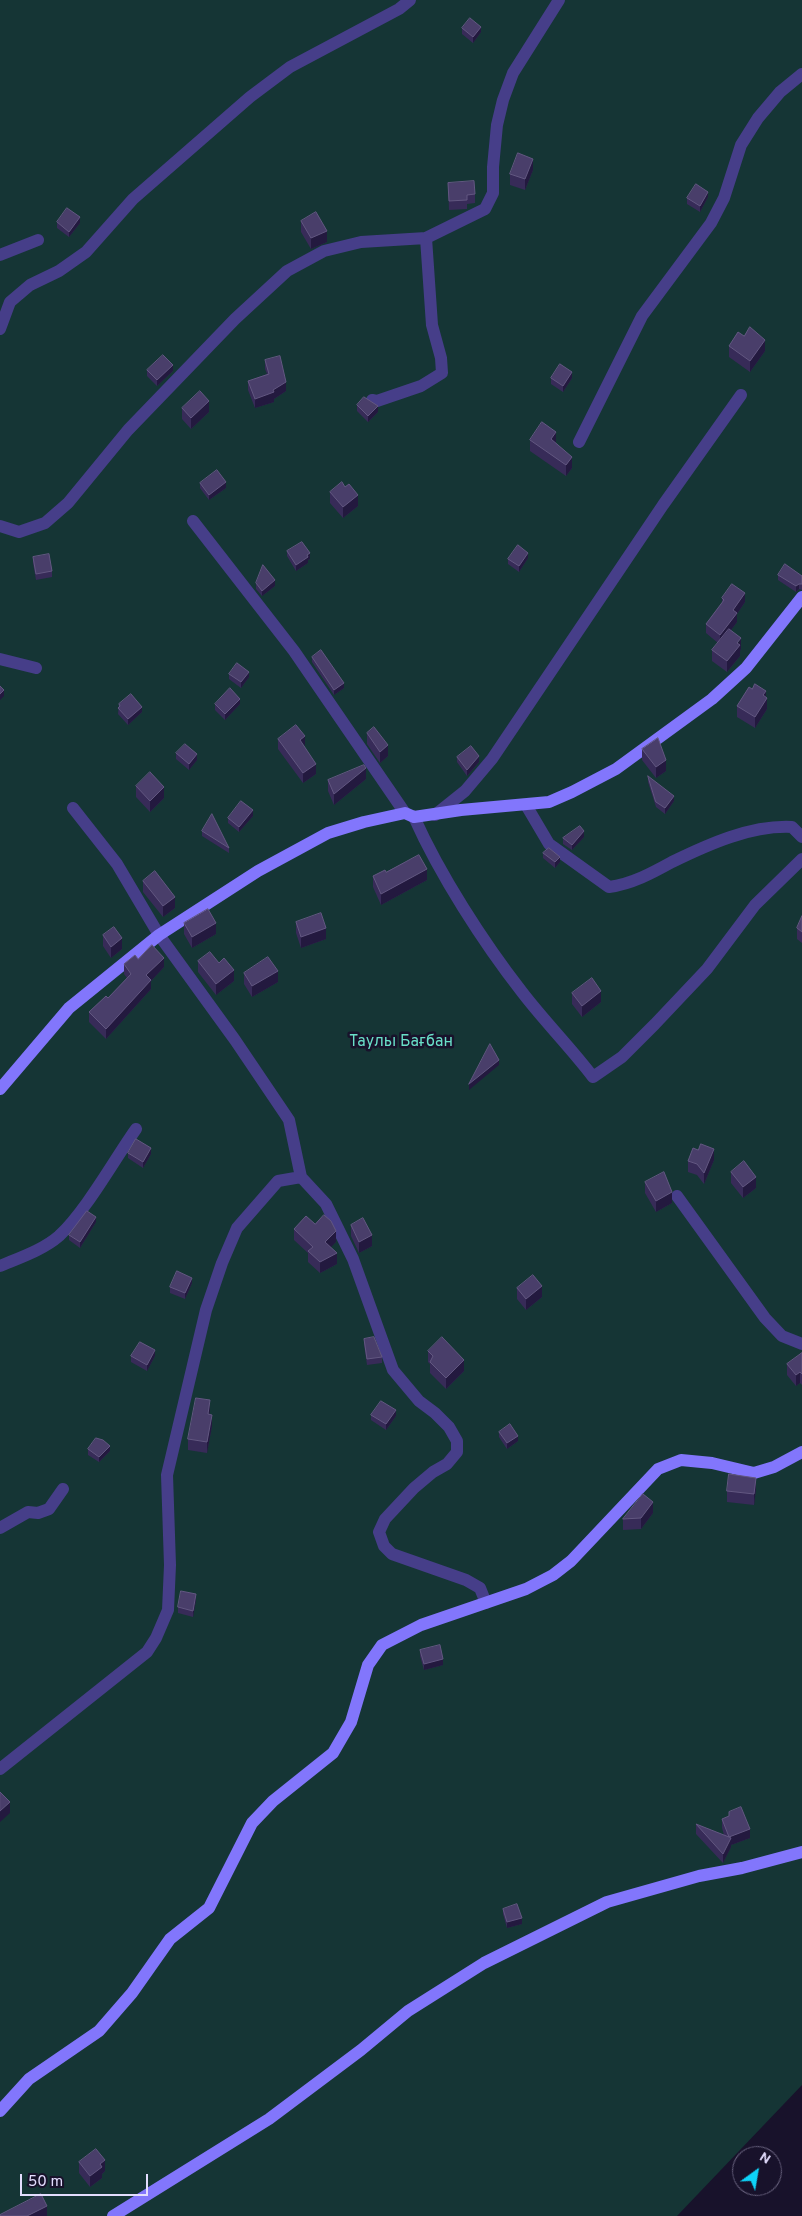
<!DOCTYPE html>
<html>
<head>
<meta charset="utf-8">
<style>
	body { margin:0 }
	#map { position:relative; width:802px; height:2216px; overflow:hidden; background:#18122b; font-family:Overpass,sans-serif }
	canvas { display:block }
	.north { position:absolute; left:732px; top:2146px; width:50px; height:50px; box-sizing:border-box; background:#18122b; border:1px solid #69637f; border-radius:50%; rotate:32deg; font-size:14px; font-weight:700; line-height:20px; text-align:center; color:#e3ddfe }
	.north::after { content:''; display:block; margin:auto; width:18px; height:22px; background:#0ed4f9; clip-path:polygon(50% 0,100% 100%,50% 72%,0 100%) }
	.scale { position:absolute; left:20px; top:2174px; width:128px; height:22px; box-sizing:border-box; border:2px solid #e3ddfe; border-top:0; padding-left:6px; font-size:15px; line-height:18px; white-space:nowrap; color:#e3ddfe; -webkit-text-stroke:4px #18122b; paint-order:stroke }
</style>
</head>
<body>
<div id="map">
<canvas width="802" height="2216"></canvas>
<div class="north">N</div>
<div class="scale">50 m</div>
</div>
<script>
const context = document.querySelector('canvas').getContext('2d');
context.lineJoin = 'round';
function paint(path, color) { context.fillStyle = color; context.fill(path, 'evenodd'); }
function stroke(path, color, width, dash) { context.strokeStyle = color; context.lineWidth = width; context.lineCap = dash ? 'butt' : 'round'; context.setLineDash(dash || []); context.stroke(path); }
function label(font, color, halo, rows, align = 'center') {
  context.font = font + ' Overpass,sans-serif'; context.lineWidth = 5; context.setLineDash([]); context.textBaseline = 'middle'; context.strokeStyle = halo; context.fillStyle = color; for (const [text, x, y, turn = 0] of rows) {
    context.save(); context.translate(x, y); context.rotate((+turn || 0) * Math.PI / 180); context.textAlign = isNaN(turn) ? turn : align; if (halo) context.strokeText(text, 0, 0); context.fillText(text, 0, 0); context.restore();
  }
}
paint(new Path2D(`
	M0 0H802V2085L677 2216H0Z`), '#153535');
stroke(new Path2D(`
	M0 255 38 240
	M0 329 10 302 30 285 59 271 86 252 133 199 250 97 290 67 399 9 410 0
	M372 400 377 401 421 386 442 373 441 358 432 325 426 238
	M579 442 642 316 711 223 724 198 741 145 758 118 780 92 802 74
	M193 521 294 651 405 813
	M0 526 19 532 45 523 68 503 128 430 235 319 287 271 324 251 361 242 426 238 485 209 493 193V167L497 125 503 100 513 73 559 0
	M0 659 36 668
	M526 805 549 844 609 887C632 884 652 873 672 862 709 844 751 825 792 827L802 837
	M73 808 117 864 159 935 235 1040 289 1120 301 1177
	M435 815 465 791 492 759 663 505 741 395
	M414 817C440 875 483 942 522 992 545 1022 571 1048 593 1077L622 1057 655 1024 707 969 755 905 802 859
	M677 1196 765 1318 782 1336 802 1344
	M0 1266C19 1258 43 1250 59 1236 86 1211 114 1160 136 1129
	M0 1528 28 1512 38 1513 49 1509 63 1489
	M0 1769 147 1652 156 1638 168 1610 170 1565 167 1475 206 1310 222 1263 237 1228 278 1181 301 1177 326 1204 353 1259 393 1370 419 1401 435 1413 449 1427 457 1441V1452L447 1464 433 1472 414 1488 385 1519 379 1532 384 1546 392 1554 466 1580 480 1588 486 1603`), '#463e89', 12);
stroke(new Path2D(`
	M0 1089 69 1008 159 935 258 871 328 833 364 822 405 813 414 817 461 810 549 802 572 792 616 769 712 699 746 668 802 597
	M0 2111 29 2079 99 2031 132 1993 170 1939 209 1908 252 1823 273 1801 333 1753 351 1722 368 1665 382 1645 421 1625 526 1589 553 1575 571 1561 658 1469 681 1460 712 1463 754 1473 774 1467 802 1452
	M113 2216 269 2119 361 2050 408 2011 484 1963 607 1902 699 1876 742 1868 802 1852`), '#8276fc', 12);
paint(new Path2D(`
	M462 28 481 32 473 43 462 34Z
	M533 170 525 190 510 185V174Z
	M448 183 475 194V203L467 204V209L449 210Z
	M708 197 700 212 687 204V198Z
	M301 221 327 242 311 249 301 232Z
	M57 222 80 223 69 237 57 228Z
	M729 346 765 351 750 372 729 357Z
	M265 360 286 391 274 399V402L255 408 248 390V381L267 374 265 369Z
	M147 370 173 371 157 386 147 376Z
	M551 378H572L563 392 551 384Z
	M357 405 378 412 368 422 357 411Z
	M182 408 209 412 191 429 182 419Z
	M530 440 556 443 572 468 566 476 530 451Z
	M200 483 226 488 209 500 200 488Z
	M345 487 358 506 343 518 330 503V492Z
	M287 551 310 559 308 560V563L296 571 287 556Z
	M33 557 52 571V577L36 580 33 563Z
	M528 558 519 572 508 564V559Z
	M778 575 802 576V590L799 589 796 592 778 580Z
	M256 583 275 586 262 596 256 589Z
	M722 598 745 602 737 614V622L731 630 741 649 740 651V656L727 672 712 661V650L718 643 706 633V624L722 603Z
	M312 657 344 688 334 695 312 662Z
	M229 674 249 677 241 688 229 679Z
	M766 697 767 709 755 728 737 717V706Z
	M119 704 142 712 128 725 118 714Z
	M215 704H240L225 720 215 710Z
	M367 733 388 756 380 763 367 744Z
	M278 739 304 747 316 774 303 783 278 749Z
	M642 749 666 771 656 778 642 760Z
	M176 753 197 760 189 770 176 759Z
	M457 757 479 762 467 776 457 762Z
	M648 776 674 801 665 814 656 807 648 782Z
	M366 779 334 805 328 791V780Z
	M136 786 164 798 150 812 136 797Z
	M253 816 239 832 228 823V818Z
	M202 831 229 848V853L202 836Z
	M584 837 572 850 563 844V838Z
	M543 853 560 862 555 868 543 858Z
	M386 872 427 880 381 905 373 887V876Z
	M143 881 175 908 163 917 143 892Z
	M802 916V943L797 939V928Z
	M296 922 326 939 301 948 296 933Z
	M184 923 216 934 192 948 184 934Z
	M103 935 122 949 111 958 103 946Z
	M138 959 164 967 151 981V989L106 1039 89 1022V1012L108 998 127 978 124 974V964Z
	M198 961 234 981 216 995 198 972Z
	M244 973 278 982 252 997 244 984Z
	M572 993 601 1002 582 1017 572 1004Z
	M128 1153 151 1154 143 1168 128 1158Z
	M714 1160 704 1184 697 1175 688 1172V1161Z
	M731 1172 756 1188 743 1198 731 1183Z
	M645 1182 672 1203 656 1212 645 1193Z
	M96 1222 80 1248 69 1240V1235Z
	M315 1224 336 1242 330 1247 337 1264 320 1273 308 1262V1253L294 1240V1229Z
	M351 1225 372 1246 359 1253 351 1236Z
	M192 1283 185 1299 170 1293V1287Z
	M517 1288 542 1297 526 1310 517 1299Z
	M364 1339 382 1357V1363L367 1365 364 1344Z
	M428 1351 464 1371 446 1389 430 1373V1364L428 1362Z
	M802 1353V1385L800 1383 796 1386 787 1375V1364Z
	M131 1356H155L147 1371 131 1362Z
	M210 1411 209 1415 212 1426 207 1453 188 1450V1439Z
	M371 1415 396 1416 386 1430 371 1420Z
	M499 1432 518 1441 507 1449 499 1437Z
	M88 1449 110 1451 99 1462 88 1455Z
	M756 1489 754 1505 727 1502V1491Z
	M653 1513 641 1529 623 1530V1519Z
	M196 1600 193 1617 178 1613V1607Z
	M420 1650 443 1665 424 1670 420 1656Z
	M722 1819 750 1838 731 1845V1847L723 1863 696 1834V1824L724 1835 722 1828Z
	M503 1909 522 1924 507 1928 503 1914Z
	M79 2162 105 2171 102 2174V2178L90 2187 79 2173Z`), '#372b58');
paint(new Path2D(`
	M481 27V32L473 43V37Z
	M533 159V170L525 190V179Z
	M708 192V197L700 212V206Z
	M80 217V223L69 237V232Z
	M327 231V242L311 249V238Z
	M765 340V351L750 372V361Z
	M173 365V371L157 386V380Z
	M572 372V378L563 392V386Z
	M286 382V391L274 399V402L255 408V399Z
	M209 401V412L191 429V418Z
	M378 406V412L368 422V416Z
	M556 432V443L551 450V439Z
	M572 457V468L566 476V465Z
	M226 482V488L209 500V495Z
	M358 495V506L343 518V507Z
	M310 553V559L308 560V563L296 571V565Z
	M528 553V558L519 572V566Z
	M275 580V586L262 596V591Z
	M799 584V589L796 592V586Z
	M745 593V602L737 614V622L720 645V635L733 610Z
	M741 638V649L740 651V656L727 672V661Z
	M249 672V677L241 688V682Z
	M344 683V688L334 695V690Z
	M4 690V696L0 700V694Z
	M766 691V699L767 698V709L755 728V717L763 695Z
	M240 699V704L225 720V714Z
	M142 707V712L128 725V719Z
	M305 736V746L300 740Z
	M388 745V756L380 763V752Z
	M197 754V760L189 770V764Z
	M479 756V762L467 776V770Z
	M666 760V771L656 778V767Z
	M316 764V774L303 783V773Z
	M366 768V779L334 805V794Z
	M164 787V798L150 812V801Z
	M674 796V801L665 814V808Z
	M253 810V816L239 832V827Z
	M584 831V837L572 850V845Z
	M560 857V862L555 868V862Z
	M427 869V880L381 905V894Z
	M175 897V908L163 917V906Z
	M216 923V934L192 948V937Z
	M326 928V939L301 948V937Z
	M122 938V949L111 958V947Z
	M164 958V967L151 981V989L106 1039V1029L146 975Z
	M234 970V981L216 995V984Z
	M278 971V982L252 997V986Z
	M601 991V1002L582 1017V1006Z
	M499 1060V1065L469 1090V1084Z
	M151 1148V1154L143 1168V1162Z
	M714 1149V1160L704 1184V1173Z
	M756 1177V1188L743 1198V1187Z
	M672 1192V1203L656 1212V1201Z
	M96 1217V1222L80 1248V1242Z
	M336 1231V1242L325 1253V1242Z
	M372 1235V1246L359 1253V1242Z
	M337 1253V1264L320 1273V1262Z
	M192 1278V1283L185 1299V1293Z
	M542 1286V1297L526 1310V1299Z
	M155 1350V1356L147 1371V1365Z
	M464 1360V1371L446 1389V1378Z
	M800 1372V1383L796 1386V1375Z
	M210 1400V1411L208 1425V1414Z
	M396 1410V1416L386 1430V1424Z
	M212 1415V1426L207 1453V1442Z
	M518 1436V1441L507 1449V1443Z
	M110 1446V1451L99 1462V1457Z
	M756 1478V1489L754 1505V1494Z
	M653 1502V1513L641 1529V1518Z
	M196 1594V1600L193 1617V1611Z
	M443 1659V1665L424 1670V1664Z
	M10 1802V1813L0 1822V1811Z
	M750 1829V1838L731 1845V1847L723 1863V1854L729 1837Z
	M522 1918V1924L507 1928V1922Z
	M105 2160V2171L102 2174V2178L90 2187V2176L100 2164Z
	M47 2206V2216H27Z`), '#23193f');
const building = new Path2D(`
	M470 18 481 27 473 37 462 28Z
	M518 153 533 159 525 179 510 174Z
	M474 181 475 194 467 195V200L449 201 448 183Z
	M696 184 708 192 700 206 687 198Z
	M67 208 80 217 69 232 57 222Z
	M316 212 327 231 311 238 301 221Z
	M750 327 765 340 750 361 729 346 738 332 744 336Z
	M163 355 173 365 157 380 147 370Z
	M280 356 286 382 273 390 274 392 255 399 248 381 269 374 265 360Z
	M560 364 572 372 563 386 551 378Z
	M200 391 209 401 191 418 182 408Z
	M364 397 378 406 368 416 357 405Z
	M542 422 556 432 551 439 572 457 566 465 530 440Z
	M217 470 226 482 209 495 200 483Z
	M342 482 345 487 349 484 358 495 343 507 330 492Z
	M302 542 310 553 307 555 308 557 296 565 287 551Z
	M518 545 528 553 519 566 508 559Z
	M49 554 52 571 36 574 33 557Z
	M785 564 802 576V584H799L796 586 778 575Z
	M263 565 275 580 262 591 256 583Z
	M732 584 745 593 733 610 737 613 720 635 706 624 724 600 722 598Z
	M729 629 741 638 737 643 740 645 727 661 712 650Z
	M321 650 344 683 334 690 312 657Z
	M237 663 249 672 241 682 229 674Z
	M755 684 766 691 763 695 767 698 755 717 737 706 749 687 752 689Z
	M0 686 4 690 0 694Z
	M230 688 240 699 225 714 215 704Z
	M131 694 142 707 128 719 118 708 120 706 119 704Z
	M296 725 305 736 300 740 316 764 303 773 278 739Z
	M374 727 388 745 380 752 367 733Z
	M658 738 666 760 656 767 642 749Z
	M185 744 197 754 189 764 176 753Z
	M471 746 479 756 467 770 457 757Z
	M364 765 366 768 334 794 328 780Z
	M150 772 164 787 150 801 136 786Z
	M648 776 674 796 665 808 656 802Z
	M241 801 253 810 239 827 228 818Z
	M212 814 229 848 202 831Z
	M580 826 584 831 572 845 563 838Z
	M549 848 560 857 555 862 543 853Z
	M419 855 427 869 381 894 373 876 385 870 386 872Z
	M155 871 175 897 163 906 143 881Z
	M208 909 216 923 192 937 184 923Z
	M321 913 326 928 301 937 296 922Z
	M802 916V932L797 928Z
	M114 927 122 938 111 947 103 935Z
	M152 945 164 958 146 975 151 980 106 1029 89 1012 106 996 108 998 131 974 124 964 135 955 138 959Z
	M210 952 219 963 224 958 234 970 216 984 198 961Z
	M268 957 278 971 252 986 244 973Z
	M592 978 601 991 582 1006 572 993Z
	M490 1044 499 1060 469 1084Z
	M136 1139 151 1148 143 1162 128 1153Z
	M701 1144 714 1149 704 1173 697 1164 688 1161 693 1148 698 1150Z
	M744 1161 756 1177 743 1187 731 1172Z
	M664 1172 672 1192 656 1201 645 1182Z
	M87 1211 96 1217 80 1242 69 1235Z
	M324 1215 331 1221 336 1231 325 1242 337 1253 320 1262 308 1251 313 1247 294 1229 306 1216 315 1224Z
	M363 1218 372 1235 359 1242 351 1225Z
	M177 1271 192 1278 185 1293 170 1287Z
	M533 1275 542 1286 526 1299 517 1288Z
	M374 1337 382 1357 367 1359 364 1339Z
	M442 1337 464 1360 446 1378 430 1362 433 1356 428 1351Z
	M140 1342 155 1350 147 1365 131 1356Z
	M802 1353V1374L800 1372 796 1375 787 1364Z
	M196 1398 210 1400 208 1414 212 1415 207 1442 188 1439Z
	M381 1401 396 1410 386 1424 371 1415Z
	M510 1424 518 1436 507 1443 499 1432Z
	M96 1438 103 1440 110 1446 99 1457 88 1449Z
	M729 1474 756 1478 754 1494 727 1491Z
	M643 1494 653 1502 641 1518 623 1519Z
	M181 1591 196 1594 193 1611 178 1607Z
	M440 1645 443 1659 424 1664 420 1650Z
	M0 1792 10 1802 0 1811Z
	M741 1807 750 1829 729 1837 731 1838 723 1854 696 1824 729 1837 722 1819 729 1816V1812Z
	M517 1904 522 1918 507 1922 503 1909Z
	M96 2149 105 2160 100 2164 102 2167 90 2176 79 2162Z
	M41 2194 47 2206 27 2216H0V2215Z`);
paint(building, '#493e6a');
stroke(building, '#625781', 1);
label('16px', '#69dfc8', '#18122b', [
	["Таулы Бағбан",401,1043]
]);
</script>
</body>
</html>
